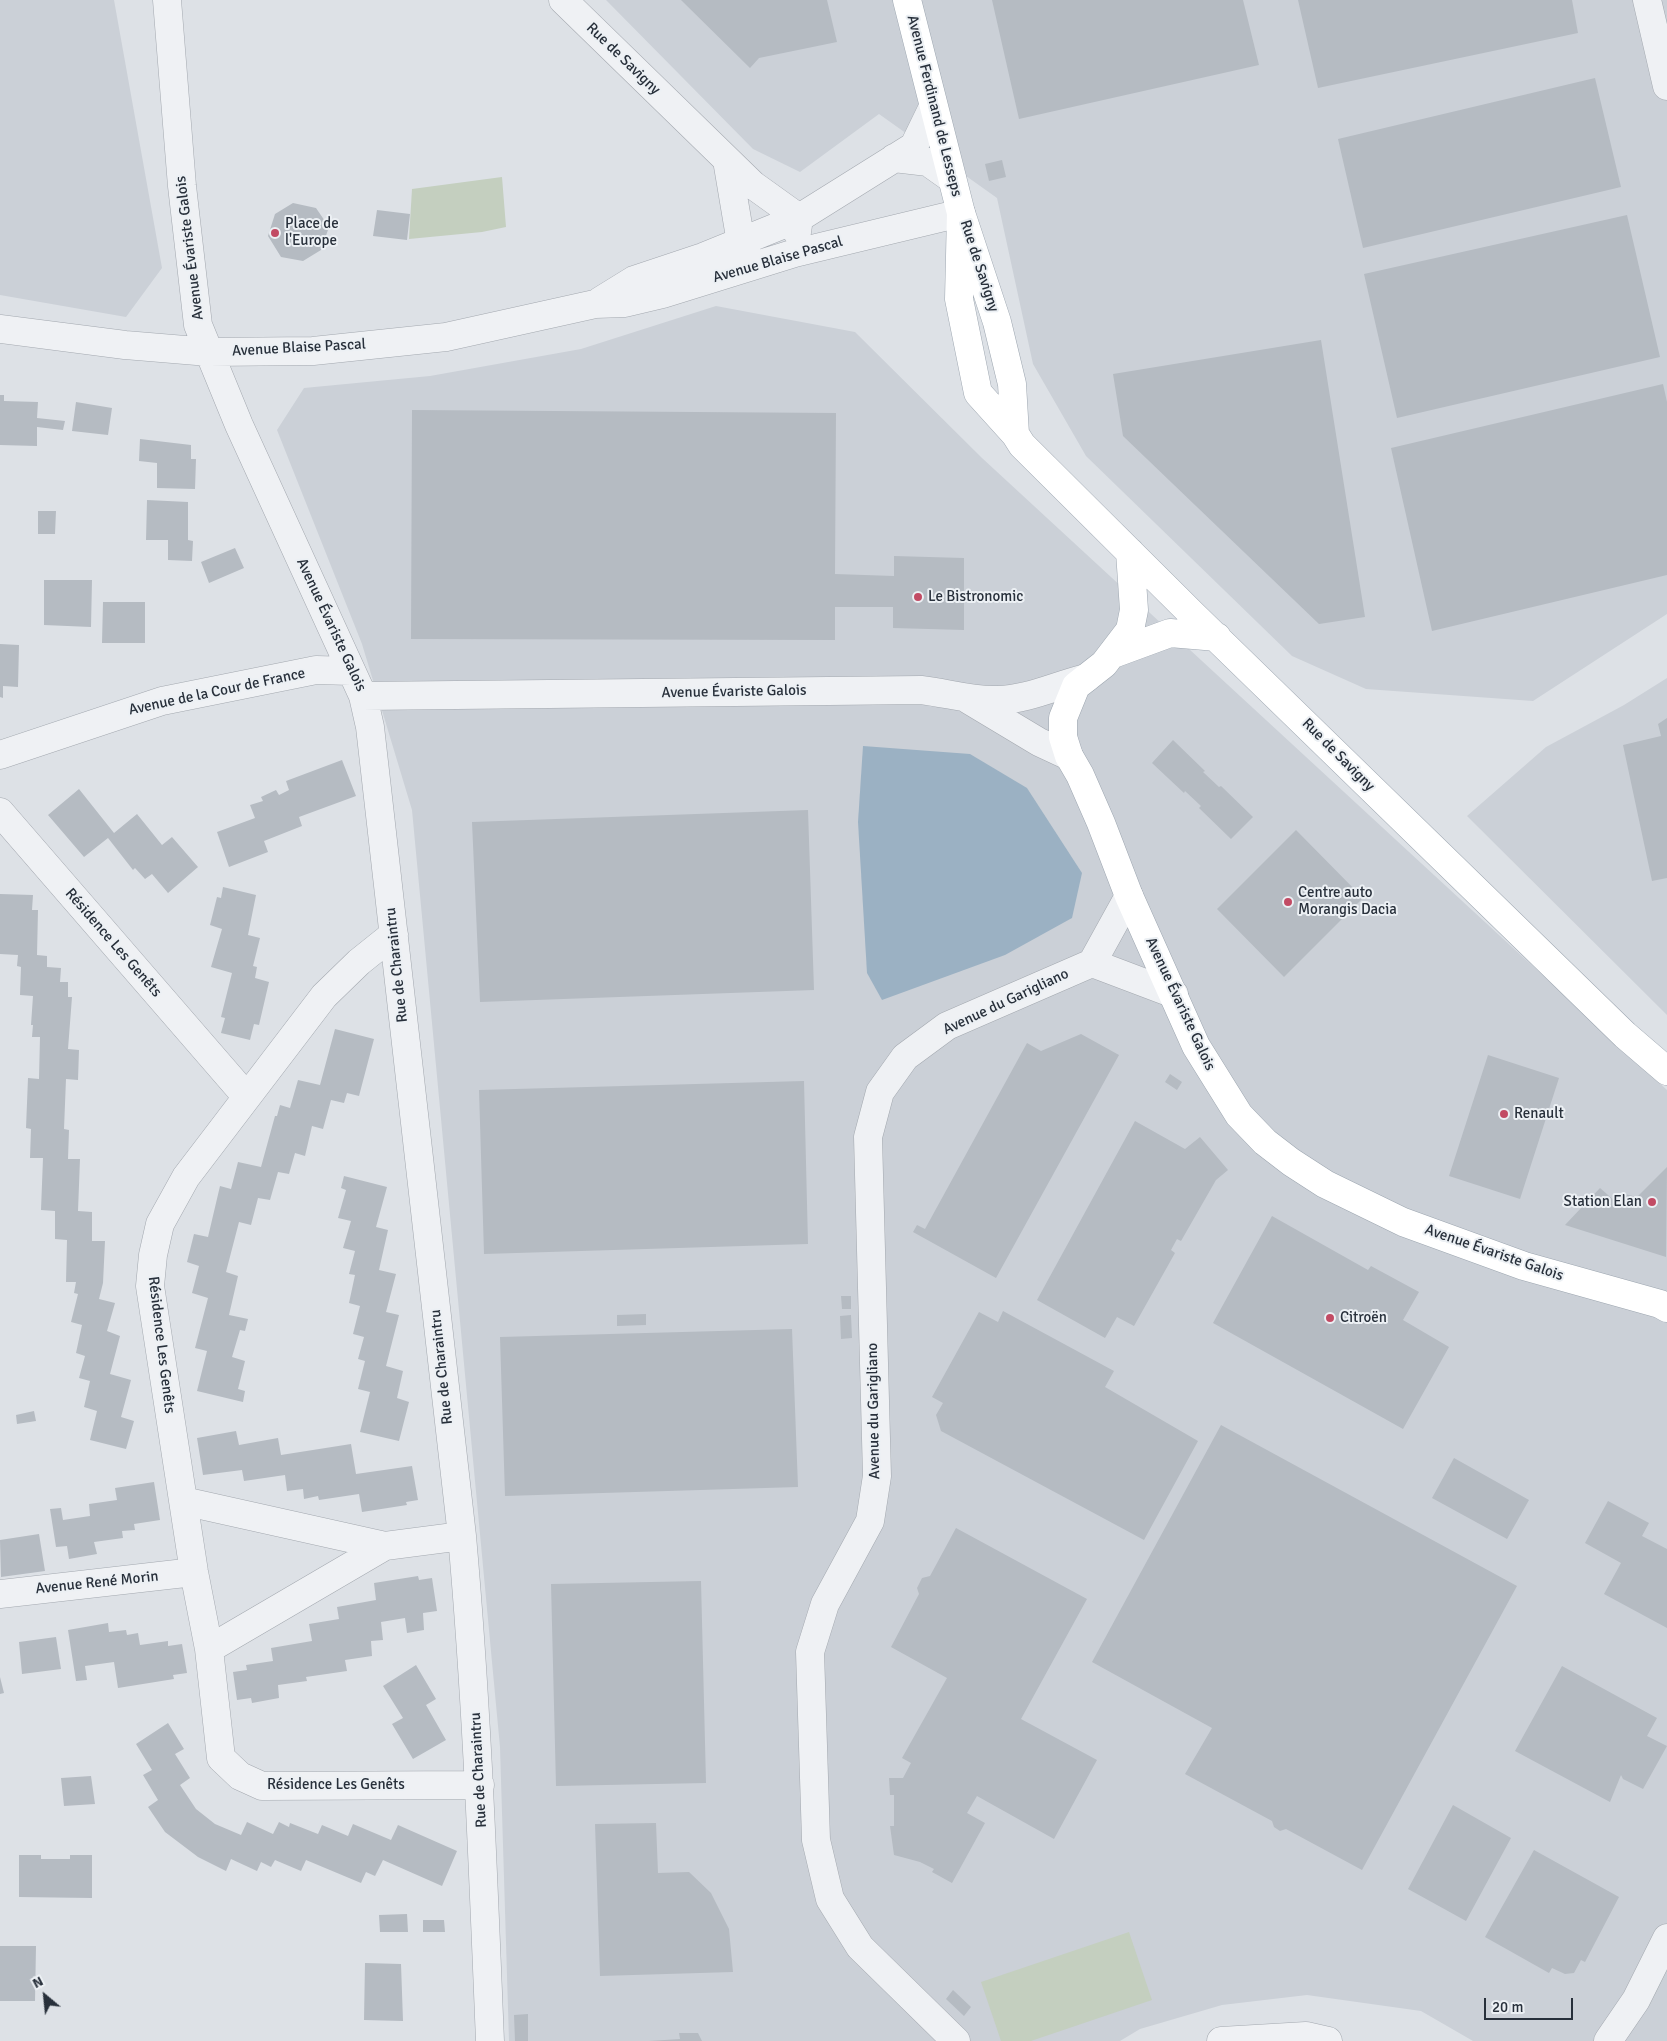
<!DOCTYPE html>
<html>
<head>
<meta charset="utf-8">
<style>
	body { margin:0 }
	#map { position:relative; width:1667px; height:2041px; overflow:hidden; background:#dde1e6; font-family:Signika,sans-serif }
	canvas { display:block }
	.north { position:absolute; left:20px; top:1971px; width:50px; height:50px; -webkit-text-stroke:4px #ecf0f4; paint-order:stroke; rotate:332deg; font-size:14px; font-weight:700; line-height:20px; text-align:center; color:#28303b }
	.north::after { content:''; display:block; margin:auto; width:18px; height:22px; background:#28303b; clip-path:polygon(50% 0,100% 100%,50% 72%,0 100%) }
	.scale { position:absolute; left:1484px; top:1998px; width:89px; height:22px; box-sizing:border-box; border:2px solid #28303b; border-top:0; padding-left:6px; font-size:15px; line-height:18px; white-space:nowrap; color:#28303b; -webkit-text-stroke:4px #ecf0f4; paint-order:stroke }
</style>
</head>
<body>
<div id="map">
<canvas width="1667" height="2041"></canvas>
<div class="north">N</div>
<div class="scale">20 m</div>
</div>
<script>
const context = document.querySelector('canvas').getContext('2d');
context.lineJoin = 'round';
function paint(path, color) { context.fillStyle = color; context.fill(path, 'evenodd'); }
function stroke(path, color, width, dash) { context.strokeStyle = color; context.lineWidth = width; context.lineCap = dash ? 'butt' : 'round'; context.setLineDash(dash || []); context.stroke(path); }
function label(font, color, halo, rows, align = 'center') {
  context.font = font + ' Signika,sans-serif'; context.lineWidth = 4; context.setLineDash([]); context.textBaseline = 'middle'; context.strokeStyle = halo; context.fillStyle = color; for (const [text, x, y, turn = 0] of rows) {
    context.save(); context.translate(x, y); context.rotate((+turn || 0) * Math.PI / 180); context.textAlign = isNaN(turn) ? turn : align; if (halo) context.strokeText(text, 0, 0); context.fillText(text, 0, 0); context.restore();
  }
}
paint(new Path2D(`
	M0 0H114L162 268 126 317 0 295Z
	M606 0H1667V614L1533 701 1366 689 1292 656 1086 456 1033 364 997 198 879 114 800 172 753 149Z
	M716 306 855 332 982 458 1667 1090V2041H1473L1421 2011 1307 1995 1222 2005 1140 2029 1120 2041H509L500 1747 412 810 362 644 277 430 304 388 430 376 581 349Z
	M1667 678V1015L1467 816 1546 747 1624 705Z`), '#cbd0d7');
paint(new Path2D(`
	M502 177 506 227 482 232 409 239 412 189Z
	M1129 1932 1152 2000 1031 2041H1001L981 1982Z`), '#c4cfbf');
paint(new Path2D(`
	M863 746 970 754 1027 788 1082 873 1072 918 1005 955 882 1000 867 973 858 822Z`), '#9bb1c3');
paint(new Path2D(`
	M681 0H827L837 42 759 58 750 68Z
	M992 0H1243L1259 65 1019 119Z
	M1298 0H1572L1578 33 1318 88Z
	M1595 78 1621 187 1363 248 1338 139Z
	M1002 160 1006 177 989 181 985 164Z
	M293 203 316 208 329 227 321 250 303 261 281 257 268 236 275 214Z
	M377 210 410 214 407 240 373 236Z
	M1627 215 1660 357 1397 418 1364 274Z
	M1321 340 1365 617 1319 624 1123 436 1113 374Z
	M1663 384 1667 402V575L1432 631 1391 448Z
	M0 395H4V401L38 402 37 418 65 421 63 430 37 427V446L0 445Z
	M76 402 112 408 108 435 72 431Z
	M412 410 836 413 835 574 894 576V556L964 558V630L893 628V607H835V640L411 639Z
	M140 439 191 445V459H196L195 489 157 488V463L139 461Z
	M147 500 188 502V540L193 541 192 561 168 560V540H146Z
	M38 511H56L55 534H38Z
	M235 548 244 568 209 583 201 562Z
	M44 580H92L91 627 44 625Z
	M103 602H145V643H102Z
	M0 644 19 645 18 687 3 686V698L0 697Z
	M1667 718V878L1652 881 1623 745 1661 736 1658 724Z
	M1173 740 1205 771 1203 772 1219 787 1221 786 1253 817 1231 839 1199 808 1201 806 1185 791 1184 793 1152 763Z
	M342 760 356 796 299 817 302 826 264 841 268 852 229 867 217 832 255 818 250 805 263 801 261 797 276 790 279 795 289 790 286 781Z
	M79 789 114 833 137 814 162 845 172 837 198 867 168 893 152 874 145 879 135 868 133 870 108 838 84 857 48 815Z
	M808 810 814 990 480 1002 472 822Z
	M1296 830 1363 898 1284 977 1217 909Z
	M223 887 256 895 248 935 260 938 253 966 257 967 255 978 269 982 259 1025 254 1024 250 1040 221 1033 225 1018 221 1017 232 973 211 967 222 929 210 925 217 897 221 898Z
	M0 894 33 895 32 910H38L37 955 47 956V967L61 968 60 982H68V997H72L68 1049 79 1050 78 1080 66 1079 64 1129 69 1130 68 1159H80L78 1211 92 1212V1241H105L103 1283 99 1299 115 1303 107 1331 120 1336 110 1374 131 1380 121 1417 134 1421 126 1449 90 1440 97 1411 84 1407 90 1381 79 1378 85 1356 76 1353 82 1325 71 1322 78 1294 74 1293 76 1282H66L67 1240 55 1239V1211L41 1210 43 1158H30L31 1129 26 1128 28 1078 39 1079 40 1037H32L33 1025H31L33 996 20 995 21 967 17 966 18 955 0 954Z
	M335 1029 374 1039 359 1096 347 1093 344 1103 331 1100 323 1129 312 1126 305 1156 295 1153 289 1174 278 1172 270 1200 258 1198 251 1225 239 1222 226 1272 238 1276 229 1315 248 1319 245 1331 240 1330 232 1357 245 1361 238 1389 245 1391 243 1402 197 1391 207 1351 195 1348 208 1298 192 1293 199 1266 187 1262 194 1234 208 1237 220 1186 231 1189 238 1162 261 1167 275 1116H277L280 1105 290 1108 298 1080 320 1085Z
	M1081 1034 1119 1055 996 1278 913 1232 917 1225 925 1229 1027 1043 1041 1051Z
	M1488 1055 1559 1078 1520 1199 1449 1176Z
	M1170 1074 1182 1082 1177 1090 1165 1082Z
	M804 1081 808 1244 484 1254 479 1090Z
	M1135 1121 1185 1149 1200 1137 1228 1170 1216 1180 1181 1241 1177 1239 1171 1250 1175 1253 1134 1326 1117 1317 1105 1338 1037 1300Z
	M1667 1167 1666 1257 1565 1225 1600 1188 1616 1202 1625 1194 1637 1197Z
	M344 1176 387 1187 376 1227 388 1230 379 1270 396 1274 386 1312 399 1315 386 1366 403 1371 397 1398 409 1402 399 1441 360 1432 370 1392 358 1389 365 1361 358 1359 364 1337 353 1334 360 1306 349 1303 355 1275 349 1274 355 1251 343 1248 351 1221 338 1218 346 1190 341 1188Z
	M1272 1216 1368 1270 1371 1266 1419 1292 1403 1320 1449 1347 1403 1429 1213 1323Z
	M841 1296H851V1309H842Z
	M1003 1311 1114 1371 1105 1387 1198 1441 1144 1540 941 1431 936 1415 943 1403 932 1397 979 1312 998 1322Z
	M646 1314V1325L617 1326V1315Z
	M851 1315 852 1338 841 1339 840 1316Z
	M792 1329 798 1487 505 1496 500 1337Z
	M34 1411 36 1421 17 1424 16 1415Z
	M1221 1425 1517 1586 1362 1870 1286 1829 1280 1831 1274 1827 1272 1821 1185 1774 1212 1728 1092 1662Z
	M236 1431 239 1445 278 1438 281 1455 351 1444 356 1474 412 1466 418 1500 406 1502 407 1505 362 1512 359 1494 319 1500 318 1496 304 1499 303 1489 287 1491 285 1475 244 1481 242 1470 203 1475 197 1438Z
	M1454 1458 1529 1500 1507 1539 1432 1498Z
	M154 1482 160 1520 134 1524 135 1530 122 1531 123 1538 94 1542 97 1554 69 1559 67 1546 56 1547 50 1509 61 1508 63 1520 90 1516 89 1504 117 1500 115 1488Z
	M1608 1501 1649 1523 1642 1536 1667 1549V1628L1604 1594 1621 1563 1585 1543Z
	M956 1528 1087 1599 1021 1719 1097 1760 1054 1839 977 1796 967 1813 985 1823 952 1883 932 1872 934 1869 920 1862 894 1855 890 1826H894V1795H890L889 1778H903L911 1763 902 1758 947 1678 891 1647 919 1594 917 1588 922 1578 930 1576Z
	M39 1534 45 1571 1 1577 0 1540Z
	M418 1576 419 1580 432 1578 437 1611 423 1613 424 1630 407 1633 405 1618 381 1622 383 1640 371 1641 372 1656 345 1660 347 1671 306 1677 307 1681 278 1685 279 1698 252 1703 251 1698 237 1700 233 1672 247 1670 246 1665 273 1661 271 1648 312 1641 309 1624 339 1619 337 1607 376 1600 374 1583Z
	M701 1581 706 1783 556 1786 551 1584Z
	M108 1623 109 1632 126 1630 127 1635 138 1633 140 1645 168 1641V1646L182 1644 187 1673 173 1675 174 1679 118 1688 114 1662 85 1666 87 1680 76 1681 68 1630Z
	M56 1637 61 1669 22 1674 19 1642Z
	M416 1665 436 1699 426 1705 446 1740 413 1759 392 1724 403 1718 383 1686Z
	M1562 1666 1657 1718 1647 1736 1667 1746 1643 1789 1623 1779 1621 1775 1610 1802 1515 1751Z
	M0 1677 4 1693 0 1694Z
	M168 1723 184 1749 175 1754 190 1778 180 1785 196 1809 215 1824 241 1835 247 1822 273 1834 279 1822 289 1827 290 1823 318 1834 322 1825 348 1836 353 1824 391 1840 398 1825 457 1851 442 1886 383 1860 375 1876 366 1872 361 1883 306 1860 301 1871 275 1860 271 1867 261 1862 257 1871 231 1859 226 1871 198 1857 165 1832 148 1807 158 1800 143 1775 152 1770 136 1744Z
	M91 1776 95 1804 64 1806 61 1778Z
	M1453 1805 1511 1838 1466 1921 1408 1889Z
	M656 1823 658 1873 689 1872 711 1893 729 1929 733 1972 600 1976 595 1824Z
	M1534 1850 1619 1897 1585 1962 1581 1960 1574 1973 1565 1974 1552 1968 1549 1973 1485 1937Z
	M19 1855H41V1859H70V1855H92V1898L19 1897Z
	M407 1914 408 1932H380L379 1915Z
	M423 1920H444L445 1932H423Z
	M0 1946H36L35 2001H0Z
	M365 1963 401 1964 403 2021 364 2020Z
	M953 1990 971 2007 964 2016 946 1999Z
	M528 2014V2041H515L514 2015Z
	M679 2033H698L702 2041H649L680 2039Z`), '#b5bbc2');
const minor = new Path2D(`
	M167 0 182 186 198 325 239 425 363 696 370 727 462 1536C477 1704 483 1872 490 2041
	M563 0 753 185 799 218 797 232
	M1647 0 1667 86
	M894 158 928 162 952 179
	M727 160 741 243 749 258
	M600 301 634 280 703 257 799 218 914 146 933 107
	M0 329 125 345 209 352 313 351 446 337 595 304 625 303 663 294 795 253 961 213
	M363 696 921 690C947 693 971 701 997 700 1027 700 1057 685 1086 678
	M969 700 1039 742 1069 756
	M0 755 162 701 316 670 351 671
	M0 812 246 1096
	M394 934 359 962 324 996 186 1177 160 1224 153 1255 150 1286 194 1572 209 1649 221 1758 240 1776 262 1786 480 1785
	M1092 963 1174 994
	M183 1501 385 1546 462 1536
	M0 1594 194 1572
	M209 1649 385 1546
	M956 2041 860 1947 830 1899 816 1840 810 1652 825 1604 870 1521 877 1476 868 1137 880 1092 905 1057 947 1026 1092 963 1129 896
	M1221 2041 1306 2036 1328 2041
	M1608 2041 1636 2000 1667 1938`);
const major = new Path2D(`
	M907 0 961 213 997 322 1012 384 1015 434
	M961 213 959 299 978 393 1015 434 1022 445 1192 614 1625 1035 1667 1071
	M1130 552 1134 610 1130 630 1104 664 1076 686 1063 718V737L1069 756 1080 775 1101 823 1129 896 1196 1046 1239 1115 1265 1142 1291 1162 1325 1184 1403 1222 1524 1266 1660 1304 1667 1308
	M1113 654 1170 633 1217 637`);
stroke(minor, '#a3a8af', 29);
stroke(major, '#9da6b0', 29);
stroke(minor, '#eff1f4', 28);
stroke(major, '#fff', 28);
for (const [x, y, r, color] of [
	[275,233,5,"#c24b64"],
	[918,597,5,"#c24b64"],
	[1288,902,5,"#c24b64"],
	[1504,1114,5,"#c24b64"],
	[1652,1202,5,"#c24b64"],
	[1330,1318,5,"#c24b64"]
]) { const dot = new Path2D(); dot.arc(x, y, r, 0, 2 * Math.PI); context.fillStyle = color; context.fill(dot); stroke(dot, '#ecf0f4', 2); }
label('15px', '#28303b', '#ecf0f4', [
	["Rue de Savigny",623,59,44],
	["Avenue Ferdinand de Lesseps",934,106,76],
	["Avenue Évariste Galois",190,248,-97],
	["Avenue Blaise Pascal",778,260,-16],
	["Rue de Savigny",979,266,72],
	["Avenue Blaise Pascal",299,348,-3],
	["Avenue Évariste Galois",331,625,65],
	["Avenue de la Cour de France",217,692,-12],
	["Avenue Évariste Galois",734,692,-1],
	["Rue de Savigny",1338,755,45],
	["Résidence Les Genêts",113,943,49],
	["Rue de Charaintru",397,965,-96],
	["Avenue du Garigliano",1006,1002,-25],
	["Avenue Évariste Galois",1180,1004,65],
	["Avenue Évariste Galois",1494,1253,19],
	["Résidence Les Genêts",161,1345,83],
	["Rue de Charaintru",442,1367,-96],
	["Avenue du Garigliano",874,1411,-91],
	["Avenue René Morin",97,1583,-6],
	["Rue de Charaintru",479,1770,-93],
	["Résidence Les Genêts",336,1785]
]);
label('15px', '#28303b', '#ecf0f4', [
	["Place de",285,224],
	["l'Europe",285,241],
	["Le Bistronomic",928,597],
	["Centre auto",1298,893],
	["Morangis Dacia",1298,910],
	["Renault",1514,1114],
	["Station Elan",1642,1202,"right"],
	["Citroën",1340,1318]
], 'left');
</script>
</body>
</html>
